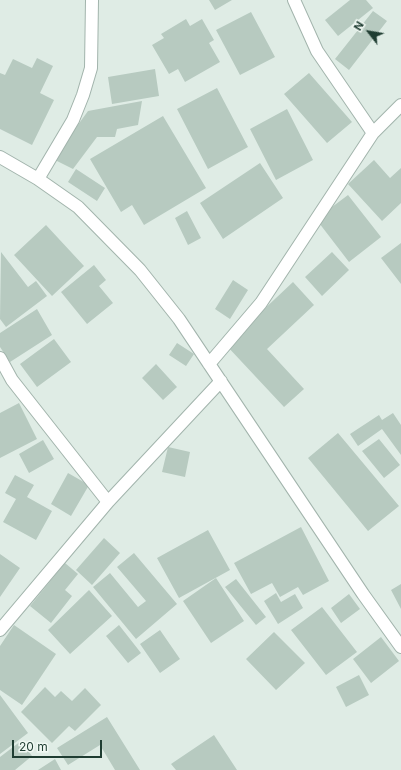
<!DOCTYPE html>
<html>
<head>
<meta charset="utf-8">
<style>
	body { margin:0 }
	#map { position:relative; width:401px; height:770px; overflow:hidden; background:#dfece5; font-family:Inter,sans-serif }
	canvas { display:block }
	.north { position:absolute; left:349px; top:12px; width:40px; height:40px; -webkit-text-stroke:3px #f0f8f3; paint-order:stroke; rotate:301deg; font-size:11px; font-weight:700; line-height:16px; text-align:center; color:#1f3d32 }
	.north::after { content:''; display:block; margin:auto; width:14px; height:18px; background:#1f3d32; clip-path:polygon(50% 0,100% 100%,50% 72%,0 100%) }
	.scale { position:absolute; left:12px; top:740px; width:90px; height:18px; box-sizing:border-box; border:2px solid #1f3d32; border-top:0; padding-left:5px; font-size:12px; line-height:14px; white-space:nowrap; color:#1f3d32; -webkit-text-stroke:3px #f0f8f3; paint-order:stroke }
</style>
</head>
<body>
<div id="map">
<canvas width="401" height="770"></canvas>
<div class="north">N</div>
<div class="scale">20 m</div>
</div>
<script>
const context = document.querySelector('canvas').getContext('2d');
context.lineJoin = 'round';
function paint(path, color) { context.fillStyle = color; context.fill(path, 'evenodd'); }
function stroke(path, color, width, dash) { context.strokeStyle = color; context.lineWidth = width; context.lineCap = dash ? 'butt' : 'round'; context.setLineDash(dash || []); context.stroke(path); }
paint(new Path2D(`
	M209 0H232L215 10Z
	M350 0H366L373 8 338 36 325 20Z
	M373 11 387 21 349 70 335 59Z
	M251 12 275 57 240 75 216 30Z
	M186 19 190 26 202 19 214 40 209 43 220 62 185 82 178 69 169 74 152 45 164 38 161 34Z
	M37 58 53 66 40 93 54 100 32 145 0 129V73L5 75 13 59 32 68Z
	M155 69 159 96 112 104 108 77Z
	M309 73 352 122 327 143 284 94Z
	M217 88 248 147 208 169 177 109Z
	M142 101 138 125 117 129 115 137H97L73 169 53 159 88 111Z
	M287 109 313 160 276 180 250 129Z
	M163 116 206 188 144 225 132 205 121 212 90 159Z
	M374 160 390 178 401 168V203L382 221 348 184Z
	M260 163 283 198 223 239 200 203Z
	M76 169 105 188 97 201 68 182Z
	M348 195 381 237 349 262 316 219Z
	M187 211 201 238 188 245 175 218Z
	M46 225 84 266 52 296 14 255Z
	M401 243V284L381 258Z
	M1 252 28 287 36 281 47 296 6 327 0 319Z
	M332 252 349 270 322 296 305 277Z
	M94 265 106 280 99 286 113 303 87 324 61 292Z
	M233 280 248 290 230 319 215 309Z
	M293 282 314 305 267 349 304 389 284 407 226 345Z
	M37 309 52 335 10 362 0 347V333Z
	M54 339 71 362 37 387 20 364Z
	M177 343 194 354 186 366 169 355Z
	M156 364 177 387 163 400 142 378Z
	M19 403 37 439 0 458V413Z
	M393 413 401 425V455L382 429 358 446 350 434 379 415 382 420Z
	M338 433 399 506 368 531 308 458Z
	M379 439 400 465 384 478 362 451Z
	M43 440 54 459 29 473 19 454Z
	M168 447 190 452 185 477 162 472Z
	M68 473 89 485 71 516 51 504Z
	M15 475 34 485 27 497 52 511 36 540 3 522 16 499 5 493Z
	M301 527 329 581 303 595 298 587 280 597 272 583 251 594 234 563Z
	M208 530 230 570 179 598 157 558Z
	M104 538 120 553 92 585 76 570Z
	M134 553 177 604 136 639 93 587 110 573 138 607 146 601 117 567Z
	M0 554 20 568 0 597Z
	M65 563 78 574 65 590 72 596 51 623 30 606Z
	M216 578 244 621 211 643 183 601Z
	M236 579 266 617 256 625 225 587Z
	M401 584V609L391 590Z
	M89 590 112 616 70 654 48 630Z
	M276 593 281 602 295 594 303 608 278 624 264 601Z
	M349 594 360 609 341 623 331 608Z
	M322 607 357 652 326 675 291 630Z
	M14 625 56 654 22 705 0 690V646Z
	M119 625 141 653 128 663 106 636Z
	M160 630 180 659 160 673 140 644Z
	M274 632 305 663 276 690 246 659Z
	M381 637 399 661 371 683 353 659Z
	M359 675 369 695 346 707 336 687Z
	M45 687 55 697 61 691 72 701 85 688 101 705 75 731 69 726 52 743 21 712Z
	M0 695 28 733 0 754Z
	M107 717 140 770H115L100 745 68 765 57 748Z
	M214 735 237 770H176L171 764Z
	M21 741 32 756 15 770H0V757Z
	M55 759 61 770H38Z`), '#b7cac0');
const minor = new Path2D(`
	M294 0 317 51 373 133
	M0 157 38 179 78 207 140 270 179 319 363 594 401 647
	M38 179 73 120 83 95 91 68 92 0
	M0 358 12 380 108 502
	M209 364 261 303 373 133 401 105
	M0 630 108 502 221 381`);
stroke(minor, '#a2b4ac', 14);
stroke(minor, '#fff', 12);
</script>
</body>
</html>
